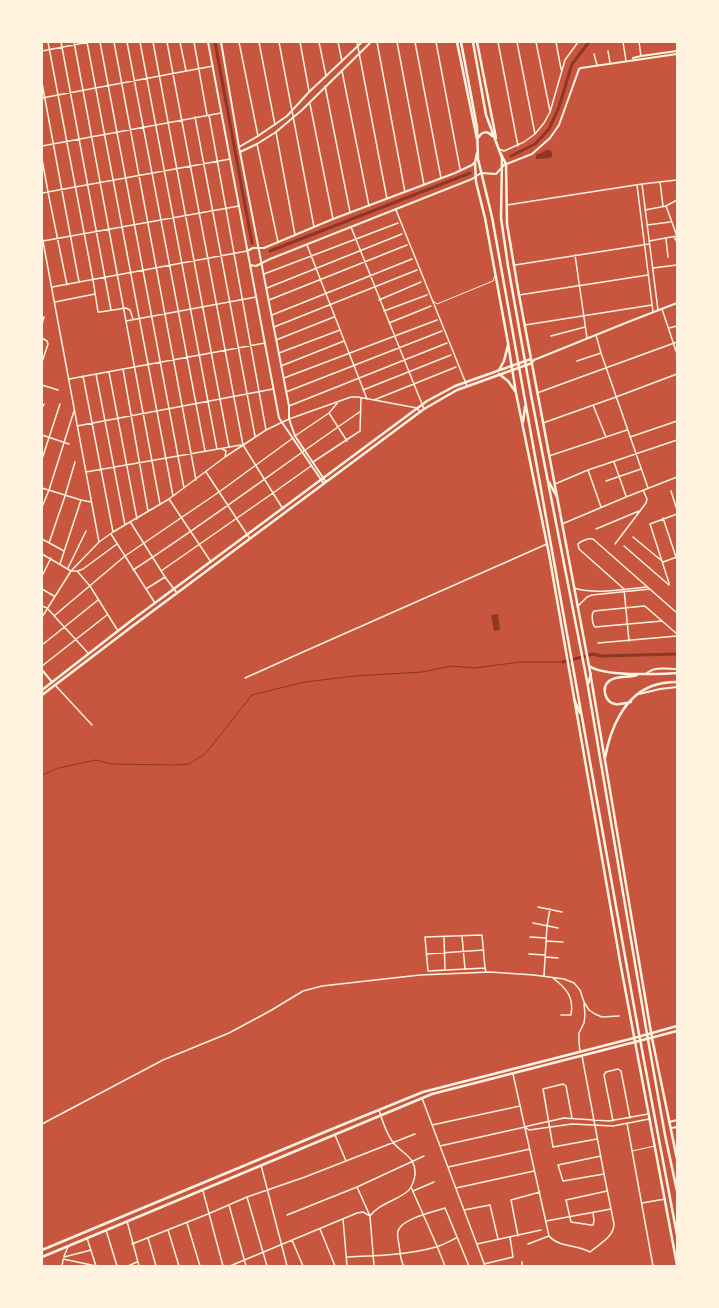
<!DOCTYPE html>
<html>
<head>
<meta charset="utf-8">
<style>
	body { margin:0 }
	#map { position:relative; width:719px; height:1308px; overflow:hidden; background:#c8553d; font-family:Inter,sans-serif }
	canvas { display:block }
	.frame { position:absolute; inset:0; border:43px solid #fff3e0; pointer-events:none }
</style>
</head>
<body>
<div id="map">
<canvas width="719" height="1308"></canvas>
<div class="frame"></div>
</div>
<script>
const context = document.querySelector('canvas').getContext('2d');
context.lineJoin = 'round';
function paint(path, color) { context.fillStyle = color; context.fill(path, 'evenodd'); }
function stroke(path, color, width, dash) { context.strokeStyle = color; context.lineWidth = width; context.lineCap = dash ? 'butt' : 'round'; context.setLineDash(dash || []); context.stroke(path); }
paint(new Path2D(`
	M547 150H550C553 152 553 156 550 158L536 159V155Z
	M498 614 500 630 494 631 491 615Z`), '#8f3625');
stroke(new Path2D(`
	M42 775 59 768 95 760 112 764 174 765 189 764 206 753 252 695 305 682 355 676 422 672 452 666 474 668 520 662H563`), '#8f3625', 1);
stroke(new Path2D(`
	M215 42 252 243
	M511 156 535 144 549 129 559 107 572 64 589 42
	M270 251 470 173
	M563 662 593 654 601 656 677 654`), '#8f3625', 3);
stroke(new Path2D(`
	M433 301 437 304 493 281 495 276`), '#fff3e0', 1);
stroke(new Path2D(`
	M632 1151 655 1146`), '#fff3e0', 1);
stroke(new Path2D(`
	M48 42 93 280 98 312H100L126 308 130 310 133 319
	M61 42 111 310
	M74 42 160 504
	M87 42 173 496
	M100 42 184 488
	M114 42 196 480
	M127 42 205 451
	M140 42 217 449
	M153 42 229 447
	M167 42 243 445 283 509
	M180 42 186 71
	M194 42 207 115
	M239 42 258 136
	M259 42 275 125
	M279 42 314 227
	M300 42 309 91
	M319 42 326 76
	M338 42 342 61
	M357 42 387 199
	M377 42 405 192
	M397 42 424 185
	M415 42 441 178
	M436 42 460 169
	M498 42 518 146
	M517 42 535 134
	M536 42 550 111
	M556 42 561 69
	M623 42 626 61
	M639 42 641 56
	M42 51 89 42
	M608 51 610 63
	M594 54 597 65
	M342 71 369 206
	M42 83 79 282
	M325 86 350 212
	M42 98 213 66
	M310 104 333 219
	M209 115 266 430
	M195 117 255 436
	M276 132 295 235
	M257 144 278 242
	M42 146 221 113
	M499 149 504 151 524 142 535 134 544 123 550 112 565 60 578 42
	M42 159 48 192 67 285
	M660 182 663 206
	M642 184 658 310
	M637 185 653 312
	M42 193 230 159
	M507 205 642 184 677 180
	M666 206 677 236
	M396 210 467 386
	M645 210 666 206 677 200
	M647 225 670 222
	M351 227 424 409
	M42 236 99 542
	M674 237 677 242
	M666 239 668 257
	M43 241 239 206
	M649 241 677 236
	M307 245 367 399
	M575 255 587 338
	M515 265 649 244
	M653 268 677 265
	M264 274 398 223
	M52 287 247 251
	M267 288 402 234
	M519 295 648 275
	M269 300 407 245
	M379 300 421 282
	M55 302 95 294
	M662 309 677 354
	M384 311 427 295
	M272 315 412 259
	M126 321 256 297
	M389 323 431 306
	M42 324 44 317
	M525 325 652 305
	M274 327 417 270
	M669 328 677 326
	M596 335 601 353 648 488
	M551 336 585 327
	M42 338 47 341 48 344 42 362
	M276 340 334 317
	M279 353 340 330
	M577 361 601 353
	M281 366 344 341
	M123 369 148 511
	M109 372 137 519
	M96 374 125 525
	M83 376 113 532
	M284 378 437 320
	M69 379 265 343
	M42 385 58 390
	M363 390 451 355
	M286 392 442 331
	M537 393 677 342
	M374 400 456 367
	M593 405 606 437
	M289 406 447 343
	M42 408 44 404
	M329 413 347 441
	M543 423 616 397 677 374
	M77 426 273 389
	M42 435 69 444
	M295 436 329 413 339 401
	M630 437 677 421
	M222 449 226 451 225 457
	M549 456 627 430
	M42 459 60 404
	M313 462 360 431 361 398
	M614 462 626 496
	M588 470 601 507
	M86 472 241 445
	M206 472 250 539
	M606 481 641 469
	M555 484 588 470 677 440
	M42 488 81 500 91 502
	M671 491 677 510
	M169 499 211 562
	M42 507 49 490 74 411
	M663 518 677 560
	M131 523 165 577 177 593
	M562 524 626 497 677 477
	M596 529 639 511
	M111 534 155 603
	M633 537 662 561
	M42 539 64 551
	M49 543 65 496 75 462
	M615 544 646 503 647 499 643 490
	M624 546 669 585V583L650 524 677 514
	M42 554 71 571
	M663 562 677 557
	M60 564 81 500
	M68 568 86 531
	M133 570C211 520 285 463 361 411
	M72 571H77L90 586 118 631
	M78 571 83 569 117 544
	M161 571 273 493 311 466
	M42 576 51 558
	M574 588C597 595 623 589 647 587
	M42 589 54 596
	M146 589 165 577
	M42 606 47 608 88 653
	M578 606 587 597 592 595 650 589
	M54 616 125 556 219 492 293 438
	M42 617 71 571 99 542 113 532 169 499 225 457 266 430 289 419 351 397H358L417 408 420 412
	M662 621 595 627C592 624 591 614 594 611L644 606 646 607 677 634
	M629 641 624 589 579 549 578 544C581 541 588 538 593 539L677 613
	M598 643 677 636
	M42 645 98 600
	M42 666 107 615
	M245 678 303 652 547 544
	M55 685 92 725
	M538 907 562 912
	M533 923 558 928
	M462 936 465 969
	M444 937 445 970
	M530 937 546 938
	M546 941 563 942
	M426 954 484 950
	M529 954 545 955
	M545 957 558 958
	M485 968 428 971 425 937 482 935 485 968 486 972
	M544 976 547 926 550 909
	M553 978C567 989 574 997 571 1015H561
	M580 1051 579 1043V1033L584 1023 585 1015 584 1004
	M513 1074 549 1236C559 1248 577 1244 590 1252 599 1244 614 1237 614 1224L604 1174 582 1056
	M422 1098 485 1266
	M648 1114 609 1121 564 1118 528 1126 525 1127 529 1130 572 1124 613 1126 649 1119
	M572 1118 566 1086 563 1084 543 1089 553 1147 597 1139
	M613 1121 604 1075 606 1072 618 1069 621 1071 630 1118
	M627 1123 653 1266
	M42 1124 163 1060 229 1033 270 1011 303 991 322 986 420 975 490 972 534 975 564 979 574 983 580 990 584 1002 589 1010 595 1014 602 1017 619 1016
	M432 1125 520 1106
	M335 1135 346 1161
	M440 1146 525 1127
	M601 1156 558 1165 563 1181 604 1174
	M261 1165 287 1266
	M448 1167 530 1149
	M357 1187 370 1216 374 1266
	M411 1187 437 1246 445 1266
	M456 1188 534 1171
	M203 1191 223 1266
	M413 1191 434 1182
	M247 1197 267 1266
	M642 1203 665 1199
	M229 1205 246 1266
	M464 1210 490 1205 498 1239
	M593 1212 594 1221 593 1225H591L571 1222 566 1200 607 1191
	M287 1215 357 1187 424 1156
	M343 1219 347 1266
	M127 1221 139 1266
	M546 1221 611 1209
	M187 1223 200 1266
	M320 1229 335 1266
	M106 1230 117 1266
	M168 1230 179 1266
	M518 1236 511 1200 540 1192
	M148 1238 156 1266
	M292 1240 303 1266
	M132 1244 208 1214 247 1197 305 1177 415 1134
	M477 1244 541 1230
	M528 1244 549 1236
	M64 1256 68 1247
	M64 1257 91 1250
	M347 1257C376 1256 407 1255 436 1247 443 1245 450 1241 456 1238
	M63 1259 96 1266 87 1238
	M522 1262V1266
	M484 1264 513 1257 510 1237
	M62 1266 63 1260
	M128 1266 137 1262
	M230 1266 357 1213 363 1212 370 1216C380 1203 396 1201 408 1191 413 1186 414 1181 415 1175 416 1155 401 1154 392 1141 386 1132 382 1120 379 1110
	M404 1266C400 1260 400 1252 399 1244 398 1240 396 1233 399 1229 405 1218 433 1212 445 1208L469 1266`), '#fff3e0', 1.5);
stroke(new Path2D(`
	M208 42 279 418 324 484
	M221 42 239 147 289 406V419L295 436 326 482
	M633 58 641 56 677 51
	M239 147 258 136 287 116 309 92 362 42
	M240 152 257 144 276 132 302 110 371 42
	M247 251 253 248H264L333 219 455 173 472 165 475 162
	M250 265 256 266 270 259 472 179 481 173 496 174 504 165 532 154 550 138 559 125 579 69 581 68 677 54
	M532 363 534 360 628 322 677 303
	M42 670 52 682
	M646 674C654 666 667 669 677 669
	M639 694 660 689 677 687
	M669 1122 677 1120
	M671 1128 677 1127`), '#fff3e0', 2);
stroke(new Path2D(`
	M589 666C606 677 656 674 677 673
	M42 690 132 620 427 401 455 386 531 359
	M42 695 130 628 424 409 457 390 532 363
	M631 702C626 703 620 705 615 704 605 702 601 688 609 681 616 675 629 678 637 675
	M605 758C610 730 623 697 652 686 660 683 669 682 677 682
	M42 1250 332 1129 423 1092 634 1038
	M42 1257 432 1094 635 1042`), '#fff3e0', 2.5);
stroke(new Path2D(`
	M457 42 477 139
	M477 42 496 138
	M477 153 475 163 476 182 485 218 508 343 516 393 549 554 621 967 677 1265
	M501 154 506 164 507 224 519 295 589 666 652 1038 677 1159
	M499 370 504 361 508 345
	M499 374 508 381 515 391
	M634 1038 677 1026
	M635 1042 677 1031`), '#fff3e0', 2.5);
stroke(new Path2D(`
	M461 42 477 127 478 159 492 217 639 1034 677 1235
	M473 42 486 115 502 158 501 218 508 266 531 395 587 681 647 1034 665 1135 677 1191
	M479 137C482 131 488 131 492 136
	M523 422 525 407
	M549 482 557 497
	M588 684 591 674
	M574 699 580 713`), '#fff3e0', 2.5);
</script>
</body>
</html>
